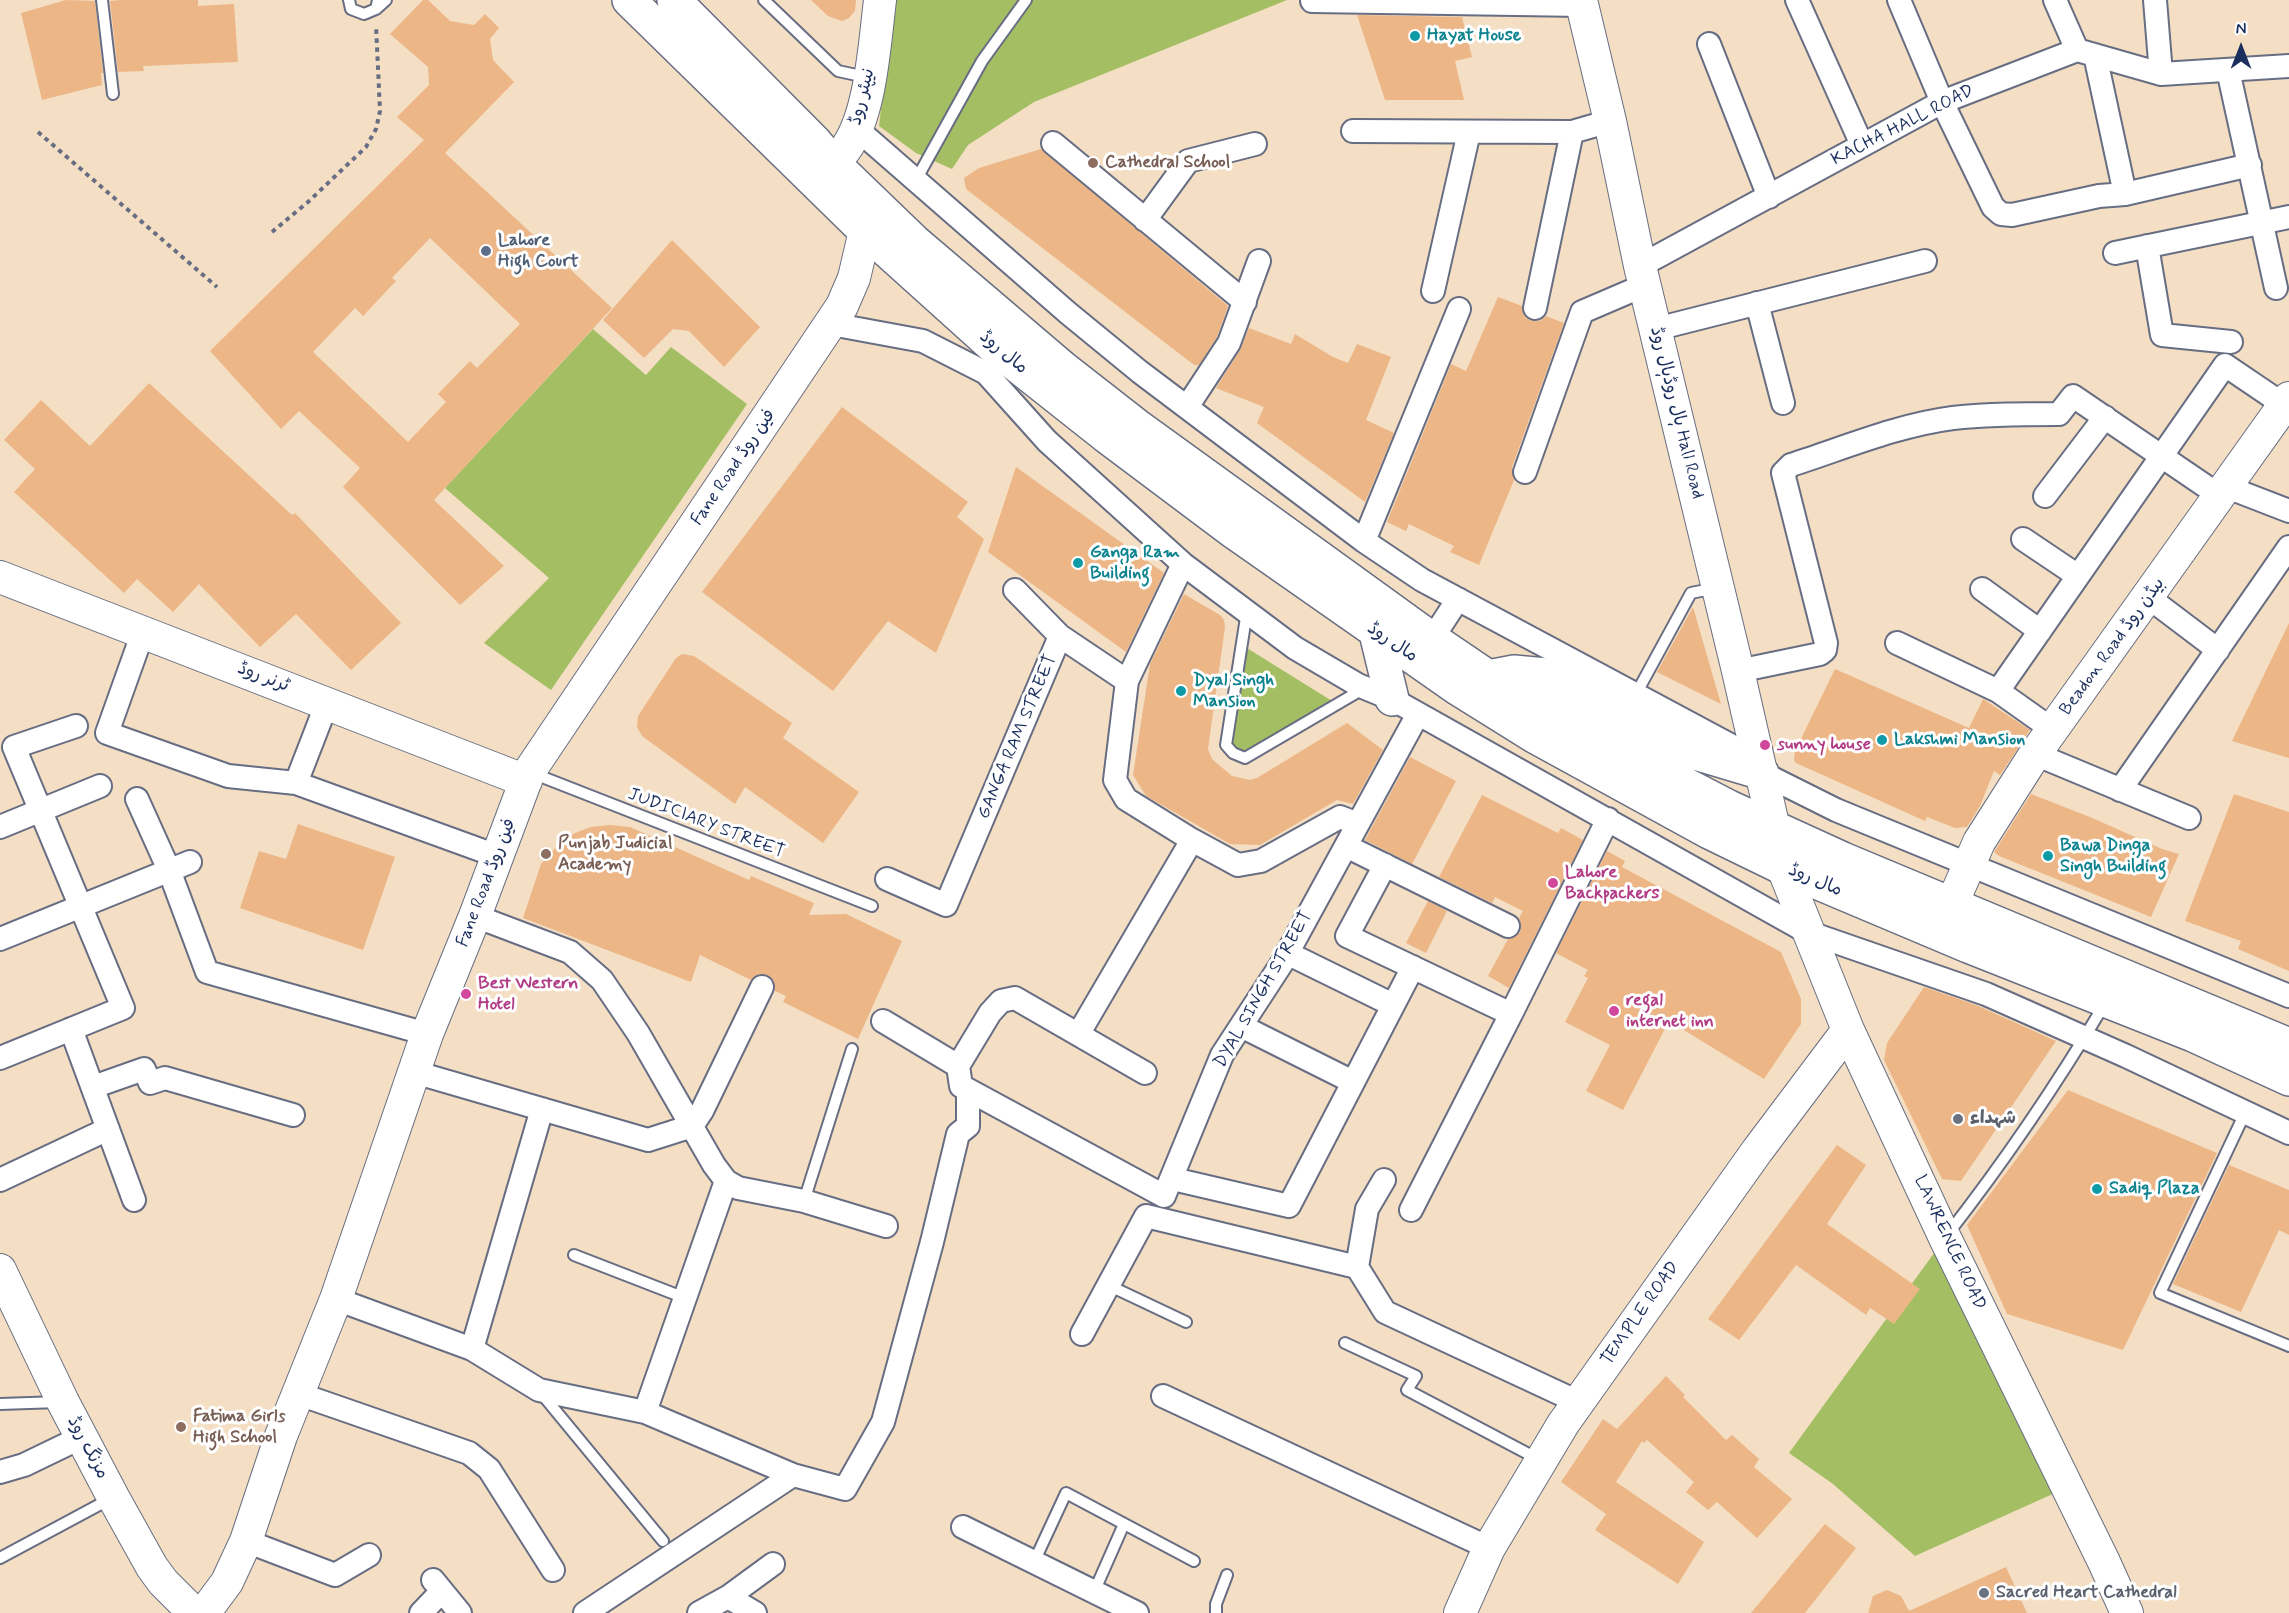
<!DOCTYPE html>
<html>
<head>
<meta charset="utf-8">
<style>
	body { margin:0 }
	#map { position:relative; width:2289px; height:1613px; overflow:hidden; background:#f4dfc4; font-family:Mynerve,sans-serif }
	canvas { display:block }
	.north { position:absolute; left:2211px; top:18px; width:60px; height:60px; -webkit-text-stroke:4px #fff; paint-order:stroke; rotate:0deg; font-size:16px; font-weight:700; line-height:24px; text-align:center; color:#1b2f5e }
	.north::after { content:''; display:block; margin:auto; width:21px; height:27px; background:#1b2f5e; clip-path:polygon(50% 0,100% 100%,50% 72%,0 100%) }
</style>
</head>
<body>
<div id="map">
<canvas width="2289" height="1613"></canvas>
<div class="north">N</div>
</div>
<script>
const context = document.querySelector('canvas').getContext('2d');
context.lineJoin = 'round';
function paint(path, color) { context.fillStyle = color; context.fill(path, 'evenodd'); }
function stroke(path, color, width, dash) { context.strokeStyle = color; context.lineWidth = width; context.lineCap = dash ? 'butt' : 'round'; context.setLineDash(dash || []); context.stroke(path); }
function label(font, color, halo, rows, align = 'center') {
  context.font = font + ' Mynerve,"Playpen Sans Arabic",sans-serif'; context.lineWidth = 6; context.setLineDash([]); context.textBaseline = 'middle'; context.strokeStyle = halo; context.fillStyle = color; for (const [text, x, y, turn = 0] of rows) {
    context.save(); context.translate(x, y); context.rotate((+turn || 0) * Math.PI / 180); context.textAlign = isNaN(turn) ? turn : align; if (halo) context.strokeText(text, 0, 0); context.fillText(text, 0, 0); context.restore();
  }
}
paint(new Path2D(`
	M893 0H1287L1034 102 968 145 952 169 916 153 879 126Z
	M593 329 646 375 671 347 747 404 551 690 484 643 549 578 445 488Z
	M1242 645 1337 704 1245 758 1226 745Z
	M1945 1238 2066 1488 1915 1556 1833 1484 1789 1453Z`), '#a4be64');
paint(new Path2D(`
	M66 0 95 1 103 73H101L102 85 42 100 21 13Z
	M120 0H198V6L234 4 238 62 143 66 144 71 118 72 110 1Z
	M423 0H428L450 21 474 25 485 14 499 28 490 39 493 60 514 82 445 153 612 308 434 500 504 566 460 605 343 487 360 468 299 411 281 429 210 351 424 140 397 117 429 85 428 67 390 34ZM430 238 520 324 477 368 470 361 438 394 446 402 408 442 313 352 355 308 363 316 396 281 392 278Z
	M811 0H856L855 11 849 18 842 21 828 16Z
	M1357 15 1462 17 1472 57 1455 61 1464 100H1385Z
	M1041 149 1228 306 1217 337 1199 365H1194L966 189 964 178 979 168Z
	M672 240 760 327 724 367 689 331 673 329 644 358 603 320Z
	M1498 297 1522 306 1526 318 1532 321H1540L1546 316 1564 323 1512 467 1514 480 1479 565 1450 552 1454 546 1409 524 1406 531 1387 522 1451 364 1466 371Z
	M1249 328 1291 344 1295 334 1333 357 1348 363 1357 344 1391 357 1366 420 1394 433 1365 502 1257 423 1264 407 1216 388 1240 350Z
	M149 383 292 515 295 513 401 623 351 670 296 614 260 647 199 584 173 612 137 579 124 593 14 492 35 469 4 440 41 400 90 446Z
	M842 407 968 502 957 517 984 539 936 653 888 621 833 691 702 592Z
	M1016 467 1164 573 1126 652 988 552Z
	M1184 594 1220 615 1224 620 1225 627 1208 749 1212 759 1232 776 1250 780 1257 778 1347 723 1383 750 1353 804 1337 800 1260 845 1230 844 1146 796 1133 775 1150 664Z
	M1693 607 1721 704 1657 672Z
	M2289 623V758L2232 741Z
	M682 654 694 656 792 723 783 738 859 792 823 843 745 787 735 804 642 736 637 727 638 716 676 658Z
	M1835 669 1969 728 1983 699 2030 730 2000 775 1994 771 1980 806 1967 827 1955 828 1927 817 1925 821 1796 763 1794 760 1795 751Z
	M1410 757 1456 781 1412 864 1365 840Z
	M2031 794 2090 817 2162 849 2179 854 2151 917 1999 856 1994 852Z
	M2234 794 2289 812V971L2238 949 2241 941 2185 921Z
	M1482 795 1558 833 1561 828 1583 840 1509 988 1488 976 1508 939 1515 937 1520 932 1521 926 1519 918 1523 911 1495 897 1492 903 1439 877Z
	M298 824 395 857 363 950 240 908 259 851 286 859Z
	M609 825 630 827 749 880 751 876 814 903 809 915 846 914 902 941 858 1039 783 1002 786 996 775 991 773 980 767 975 760 974 751 980 700 955 691 982 523 918 541 864 557 846 575 833 591 827Z
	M1607 851 1625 861 1622 867 1781 952 1801 999V1024L1764 1079 1669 1021 1623 1110 1586 1091 1610 1045 1565 1022 1588 978 1584 976 1588 970 1556 953Z
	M1428 901 1447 911 1426 953 1406 943Z
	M1924 987 1976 1005 2056 1041 1961 1181 1942 1179 1884 1060 1887 1043Z
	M2068 1090 2217 1153 2123 1350 2007 1314 1967 1225Z
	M1837 1145 1866 1165 1827 1224 1920 1289 1894 1324 1870 1308 1866 1315 1796 1265 1739 1340 1708 1319Z
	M2229 1165 2289 1190V1235L2279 1230 2241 1312 2173 1284Z
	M1666 1376 1685 1395 1683 1397 1726 1440 1732 1435 1759 1459 1754 1467 1792 1499 1757 1538 1717 1502 1708 1510 1686 1492 1694 1482 1647 1440 1644 1443 1642 1441 1616 1482 1704 1542 1678 1584 1595 1530 1606 1514 1561 1482 1603 1419 1617 1429Z
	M1825 1524 1856 1548 1805 1613H1751Z
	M2006 1567 2027 1613H1868L1873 1596 1887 1590 1901 1596 1909 1611Z`), '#ecb687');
const lane = new Path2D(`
	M102 0 113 94
	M349 0 351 9 364 14 376 9
	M378 0 376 9 386 0
	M764 0 838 71 866 77
	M916 180 982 61 1026 0
	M1247 611 1226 745 1233 753 1245 758 1363 689
	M1636 694 1691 593 1716 588
	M532 773 872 906
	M2245 1113 2160 1293 2289 1346
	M804 1201 852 1049
	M1947 1235C2004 1162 2057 1084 2104 1005
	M574 1255 685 1298
	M1110 1286 1186 1322
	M1345 1343 1416 1376 1407 1390 1538 1459
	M541 1393 663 1541
	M0 1404 59 1402
	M0 1558 110 1499
	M1034 1562 1066 1493 1194 1561
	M1094 1592 1124 1524
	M1216 1613V1604L1227 1575`);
const street = new Path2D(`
	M1797 0 1862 145
	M1899 0 1942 102 1993 207 2001 214 2012 215 2099 196 2125 194 2250 165
	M2055 0 2077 50
	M2155 0 2161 74
	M1312 1 1583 5
	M1709 44 1769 197
	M2095 55 2125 194
	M2228 70 2276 288
	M857 129 1068 313 1140 372 1364 541 1422 580 1730 745 1762 773 1836 810 2289 996
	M1353 131 1572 132 1610 121
	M1053 143 1245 302
	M1145 220 1188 161 1255 144
	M2147 246 2162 335 2231 342
	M2115 253 2289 217
	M1640 266 1942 102 2077 50 2161 74 2289 66
	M1433 291 1469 132
	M1757 303 1783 403
	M1535 308 1572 132
	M831 324 923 341 986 373 1047 441 1183 564 1295 648 1358 685 1392 699 1807 932 1986 994 2126 1056 2289 1133
	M1656 329 1925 261
	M1187 407 1229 343 1259 261
	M1525 472 1582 312 1645 285
	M2227 487 2289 511
	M2045 496 2105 417
	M2023 539 2078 576
	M1364 541 1459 309
	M1982 589 2040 631
	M1015 590 1060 636
	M2148 597 2218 650
	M143 632 107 733 228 776 296 783 497 856
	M1432 639 1458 599
	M1897 643 1998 691
	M1738 671 1820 654 1825 650 1826 643 1783 473 1791 465C1844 448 1898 425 1953 418 1989 414 2023 414 2059 414L2073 396 2220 496
	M1127 681 1115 780 1126 799 1192 840 1238 865 1261 861 1340 817 1358 824
	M2053 730 1998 691 2225 365 2284 405
	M2035 754 2189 818
	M296 783 327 703
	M2120 790 2289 547
	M137 799 169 870 207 972 427 1034
	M0 827 100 786
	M1346 846 1508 926
	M1385 865 1347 936 1511 1014 1608 819
	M887 879 946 905 1060 636 1127 681 1183 564
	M475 916 570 952 602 980 638 1033 714 1165 726 1181 738 1188 804 1201 886 1226
	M0 939 190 862
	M1287 953 1393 1005
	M883 1021 958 1066
	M1241 1026 1353 1082
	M71 1029 134 1200
	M1079 1033 1192 840
	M0 1058 123 1008 14 747 76 726
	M414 1072 648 1140 692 1126 702 1111 762 987
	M1145 1073 1015 998 1001 1001 990 1013 958 1066 961 1086 1164 1196 1222 1055 1282 963 1418 714
	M93 1087 144 1069 150 1083 165 1078 293 1115
	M1173 1179 1289 1206 1413 967
	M0 1180 108 1129
	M1411 1210 1511 1014
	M1357 1267 1367 1209 1384 1180
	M336 1299 472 1349 539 1390 645 1412 793 1475 845 1489 883 1422 932 1242 958 1134 968 1126V1090
	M1082 1334 1146 1216 1357 1267 1385 1312 1578 1402
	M472 1349 542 1109
	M299 1394 469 1453 489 1469 553 1570
	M1163 1396 1489 1548
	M645 1412 726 1181
	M0 1472 24 1465 82 1437
	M963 1527 1137 1613
	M246 1541 335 1575 369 1555
	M433 1580 460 1613
	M728 1597 755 1613
	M421 1613 442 1591
	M585 1613 793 1475
	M699 1613 728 1597 773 1564`);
const secondary = new Path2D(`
	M1581 0 1610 121 1640 266 1738 671 1783 868 1848 1030 1945 1238 2104 1562 2127 1613
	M815 180C827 168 842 157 850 142 871 107 875 41 880 0
	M0 577 526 781
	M1952 904 1979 842 2035 754 2289 398
	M0 1270 63 1402 113 1497 152 1567 163 1582 194 1613
	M201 1613 210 1605 227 1582 246 1541 281 1436 336 1299 427 1034 475 916 529 772 842 306 854 278 865 231 880 213
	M1460 1613 1489 1548 1563 1424 1757 1151 1848 1030`);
const primary = new Path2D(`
	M629 0 865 231 996 349 1106 436 1234 532 1457 688 1534 736 1709 832 1783 868 1968 946 2193 1035 2289 1079
	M674 0 815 142 833 163 914 241 1063 368 1136 425 1432 639 1488 677 1594 737 1729 807 1843 859 2289 1045
	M1376 633 1392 699
	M1488 677 1514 672 1546 675 1695 753 1762 773`);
stroke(lane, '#676d82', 14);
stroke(street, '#676d82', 26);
stroke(secondary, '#676d82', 34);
stroke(primary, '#676d82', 36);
stroke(new Path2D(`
	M38 132 217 287
	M272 232 308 202 366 147 376 129 380 111 376 25`), '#676d82', 4, [4.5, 4.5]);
stroke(lane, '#fff', 10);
stroke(street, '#fff', 22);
stroke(secondary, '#fff', 32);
stroke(primary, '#fff', 33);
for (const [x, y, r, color] of [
	[1415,36,6,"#0f9aa8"],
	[1093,163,6,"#8d6e63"],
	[486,251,6,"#5c6f8a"],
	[1078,563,6,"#0f9aa8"],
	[1181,691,6,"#0f9aa8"],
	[1882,740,6,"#0f9aa8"],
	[1765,745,6,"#d1479c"],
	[546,854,6,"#8d6e63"],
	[2048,856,6,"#0f9aa8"],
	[1553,883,6,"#d1479c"],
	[466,994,6,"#d1479c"],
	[1614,1011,6,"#d1479c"],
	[1958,1119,6,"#6b7280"],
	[2097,1189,6,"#0f9aa8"],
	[181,1427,6,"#8d6e63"],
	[1984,1593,6,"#6b7280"]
]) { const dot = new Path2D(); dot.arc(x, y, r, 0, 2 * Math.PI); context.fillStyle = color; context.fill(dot); stroke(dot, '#fff', 2); }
label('bold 18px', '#0d838f', '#fff', [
	["Hayat House",1427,36],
	["Ganga Ram",1090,553],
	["Building",1090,574],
	["Dyal Singh",1193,681],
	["Mansion",1193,702],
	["Lakshmi Mansion",1894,740],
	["Bawa Dinga",2060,846],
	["Singh Building",2060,867],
	["Sadiq Plaza",2109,1189]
], 'left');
label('18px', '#1b2f5e', '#fff', [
	["نیپئر روڈ",863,97,-76],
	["KACHA HALL ROAD",1903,126,-27],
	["مال روڈ",1003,353,40],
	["ہال روڈہال روڈ Hall Road",1676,413,76],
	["Fane Road فین روڈ",734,468,-56],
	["مال روڈ",1392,643,34],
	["Beadon Road بیڈن روڈ",2113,647,-54],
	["ٹرنر روڈ",263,678,21],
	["GANGA RAM STREET",1018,737,-67],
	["JUDICIARY STREET",706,824,21],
	["مال روڈ",1815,881,23],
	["Fane Road فین روڈ",487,883,-69],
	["DYAL SINGH STREET",1264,990,-60],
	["LAWRENCE ROAD",1949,1243,65],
	["TEMPLE ROAD",1641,1314,-55],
	["مزنگ روڈ",87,1448,62]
]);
label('bold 18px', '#785e54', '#fff', [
	["Cathedral School",1105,163],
	["Punjab Judicial",558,844],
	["Academy",558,865],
	["Fatima Girls",193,1417],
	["High School",193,1438]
], 'left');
label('bold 18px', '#4e5e75', '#fff', [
	["Lahore",498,241],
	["High Court",498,262]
], 'left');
label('bold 18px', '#b23c85', '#fff', [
	["sunny house",1777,745],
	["Lahore",1565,873],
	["Backpackers",1565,894],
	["Best Western",478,984],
	["Hotel",478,1005],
	["regal",1626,1001],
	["internet inn",1626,1022]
], 'left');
label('bold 18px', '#5b616d', '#fff', [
	["شہداء",1970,1119],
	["Sacred Heart Cathedral",1996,1593]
], 'left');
</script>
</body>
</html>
